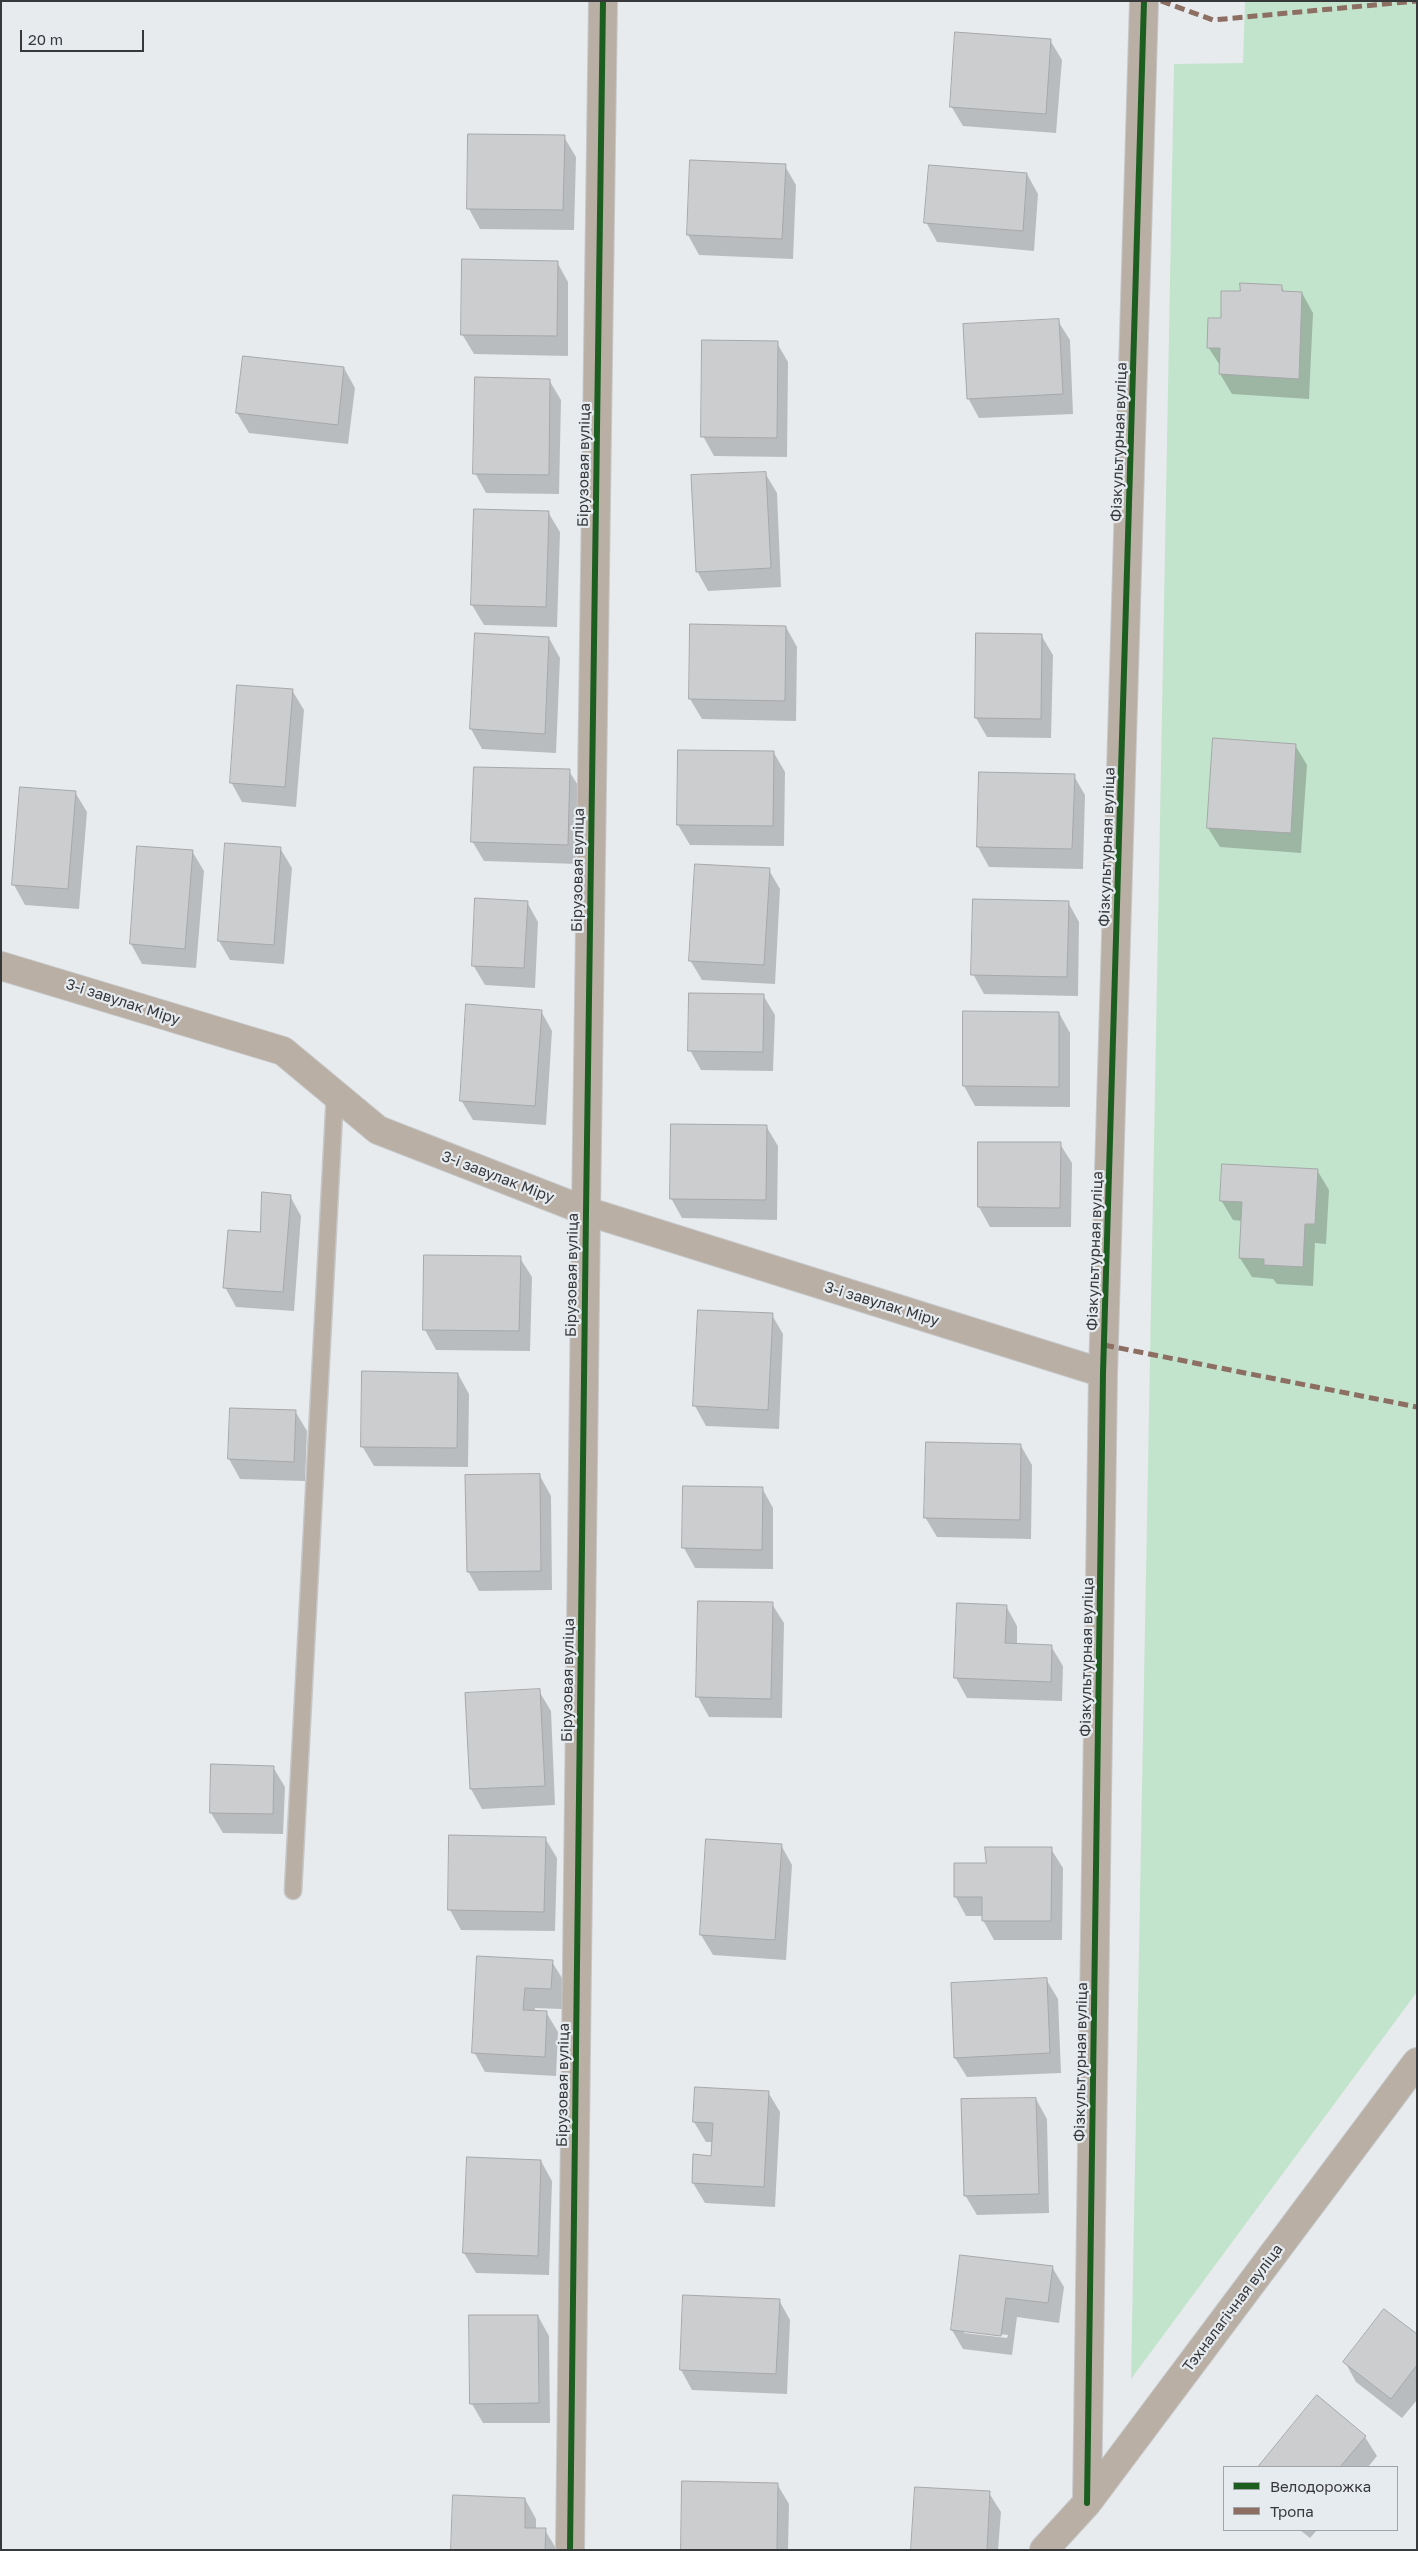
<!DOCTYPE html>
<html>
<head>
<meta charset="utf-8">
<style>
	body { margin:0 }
	#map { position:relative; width:1418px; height:2551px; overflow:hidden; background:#e8ebee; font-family:"Golos Text",sans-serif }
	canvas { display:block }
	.frame { position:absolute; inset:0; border:2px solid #37383a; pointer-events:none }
	.legend { position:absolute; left:1223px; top:2466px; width:175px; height:65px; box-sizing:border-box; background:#e6ebf0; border:1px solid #a0a3a7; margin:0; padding:6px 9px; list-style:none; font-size:15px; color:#37383a }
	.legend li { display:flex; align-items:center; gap:10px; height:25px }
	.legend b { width:25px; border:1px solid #a0a3a7 }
	.scale { position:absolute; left:20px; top:30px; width:124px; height:22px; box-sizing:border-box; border:2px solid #37383a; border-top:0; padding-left:6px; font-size:15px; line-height:18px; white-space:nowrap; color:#37383a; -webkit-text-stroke:4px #e6ebf0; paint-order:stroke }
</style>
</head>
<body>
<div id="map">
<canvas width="1418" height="2551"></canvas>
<div class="frame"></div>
<ul class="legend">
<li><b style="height:6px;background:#1b5e20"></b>Велодорожка</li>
<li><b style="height:6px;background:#8d6e63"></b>Тропа</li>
</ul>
<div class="scale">20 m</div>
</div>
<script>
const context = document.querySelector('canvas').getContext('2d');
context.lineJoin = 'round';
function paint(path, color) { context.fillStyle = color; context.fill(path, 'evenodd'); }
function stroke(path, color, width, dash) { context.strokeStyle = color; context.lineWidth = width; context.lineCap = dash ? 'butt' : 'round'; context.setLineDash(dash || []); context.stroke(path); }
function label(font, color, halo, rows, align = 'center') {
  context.font = font + ' "Golos Text",sans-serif'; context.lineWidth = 4.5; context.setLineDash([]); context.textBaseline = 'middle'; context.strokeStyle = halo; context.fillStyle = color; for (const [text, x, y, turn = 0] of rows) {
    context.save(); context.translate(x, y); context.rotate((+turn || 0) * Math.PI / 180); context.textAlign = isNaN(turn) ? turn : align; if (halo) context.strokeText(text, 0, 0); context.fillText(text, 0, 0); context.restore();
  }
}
paint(new Path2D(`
	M1245 1H1417V1992L1131 2379 1174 64 1243 63Z`), '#c3e4cc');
paint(new Path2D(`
	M1050 40 1062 60 1056 133 963 126 951 106Z
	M564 137 576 157 574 230 480 229 469 209Z
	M785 166 796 185 793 259 699 255 688 235Z
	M1027 174 1038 194 1034 251 937 242 926 222Z
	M557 262 568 282V356L474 354 462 334Z
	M1281 286 1285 293H1302L1313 313 1309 399 1232 394 1220 374 1221 367 1208 347 1241 292Z
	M1058 321 1070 340 1073 414 979 418 968 398Z
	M777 343 788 362 787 457 714 456 703 436Z
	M344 368 355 388 348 444 249 433 237 413Z
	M549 380 561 400 559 494 486 493 475 473Z
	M765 473 777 493 781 587 708 591 697 571Z
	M475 510 548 512 560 532 557 627 484 625 472 605Z
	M692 626 786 627 797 647 796 721 702 719 690 699Z
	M1041 635 1053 655 1051 738 987 737 976 718Z
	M549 638 560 658 556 753 482 749 471 729Z
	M292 690 304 710 296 807 242 802 231 782Z
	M1295 745 1307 765 1301 853 1220 847 1208 828Z
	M774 753 785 772 784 846 690 845 678 825Z
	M569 771 581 790 578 864 484 861 472 841Z
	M980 773 1074 776 1085 795 1083 869 989 867 978 847Z
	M75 792 87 812 79 909 25 905 14 885Z
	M280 848 292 868 284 964 230 960 219 941Z
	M192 851 204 871 196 968 142 964 131 944Z
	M769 870 780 889 775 984 702 980 690 960Z
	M527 902 538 922 535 988 485 985 473 965Z
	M1068 902 1079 922 1078 996 984 994 973 974Z
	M763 995 775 1015 773 1071 701 1070 690 1050Z
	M541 1011 552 1031 546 1125 473 1120 461 1100Z
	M1059 1013 1070 1033V1107L975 1106 964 1086Z
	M766 1126 778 1146 777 1220 682 1218 671 1198Z
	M1060 1144 1072 1163 1071 1227H990L979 1207Z
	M1317 1170 1329 1190 1326 1244 1315 1243 1313 1286 1277 1284 1273 1279 1252 1277 1240 1258 1242 1221 1233 1220 1221 1200Z
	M290 1196 301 1216 294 1311 236 1307 225 1287 261 1233Z
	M520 1258 532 1277 530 1351 436 1350 425 1330Z
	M772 1315 783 1334 779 1429 706 1426 695 1406Z
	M458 1374 469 1394 468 1467 374 1466 362 1446Z
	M295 1411 307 1431 305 1481 240 1479 229 1459Z
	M1021 1446 1032 1465 1031 1539 937 1537 925 1517Z
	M540 1476 551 1496 552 1590 479 1591 468 1571Z
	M684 1487 762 1488 773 1508V1569L695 1568 684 1548Z
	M699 1602 772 1604 784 1623 782 1718 709 1717 698 1697Z
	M959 1604 1006 1606 1017 1626V1645L1051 1646 1063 1666 1062 1701 967 1698 956 1678Z
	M539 1691 551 1711 555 1805 482 1809 471 1789Z
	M273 1767 285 1787 283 1834 223 1833 211 1813Z
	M451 1836 545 1838 557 1858 555 1931 461 1930 450 1910Z
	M781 1845 792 1865 786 1960 713 1955 701 1935Z
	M1051 1849 1063 1868 1062 1940H994L983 1920V1916H966L955 1896 987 1865Z
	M478 1958 552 1962 564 1981 562 2009 535 2008V2012H546L558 2032 556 2076 485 2072 474 2052Z
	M1046 1979 1058 1999 1061 2073 967 2077 955 2058Z
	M696 2088 768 2092 780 2112 775 2207 705 2203 693 2183 695 2156 712 2157 713 2142H706L694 2122Z
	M1036 2099 1047 2119 1049 2213 977 2215 965 2195Z
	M541 2161 552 2181 549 2275 476 2273 464 2253Z
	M1052 2267 1064 2287 1059 2323 1017 2317 1012 2355 963 2349 952 2330ZM964 2330 1008 2335 1007 2338 964 2333Z
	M779 2300 790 2320 787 2394 692 2390 681 2370Z
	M538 2316 549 2336 550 2423H483L472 2404Z
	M1417 2336V2400L1402 2418 1356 2382 1345 2362Z
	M1317 2397 1365 2437 1377 2456 1368 2467H1259Z
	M777 2484 789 2504 788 2550H682Z
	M989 2493 1001 2512 998 2550H913Z
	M525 2499 536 2519V2529L545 2530 557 2550H452Z
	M1300 2530H1317L1310 2538Z`), '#0003');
const building = new Path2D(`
	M955 32 1051 39 1046 114 950 107Z
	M468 134 565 135 563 210 467 209Z
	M690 160 786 164 782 239 687 235Z
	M929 165 1027 173 1023 231 924 223Z
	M462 259 558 261 557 336 461 335Z
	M1240 283 1282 285V291L1302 292 1299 379 1219 374 1220 348H1207L1208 318H1221V291H1240Z
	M1059 319 1063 394 967 399 963 324Z
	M702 340 778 341 777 438 701 437Z
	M243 356 344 367 338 425 236 413Z
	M475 377 550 379 549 475 473 474Z
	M766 472 771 568 696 572 691 475Z
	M474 509 549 511 546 607 471 605Z
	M690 624 786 626 785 701 689 699Z
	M475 633 549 637 545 734 470 729Z
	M976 633 1042 634 1041 719 975 718Z
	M237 685 293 689 285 787 230 783Z
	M1213 738 1296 744 1291 833 1207 828Z
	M678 750 774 751 773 826 677 825Z
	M474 767 570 769 568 845 471 842Z
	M979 772 1075 774 1072 849 977 847Z
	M20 787 76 791 68 889 12 885Z
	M225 843 281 847 274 945 218 941Z
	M137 846 193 850 185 949 130 944Z
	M695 864 770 868 764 965 689 961Z
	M475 898 528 901 524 968 472 966Z
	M973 899 1069 901 1067 977 971 975Z
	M689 993 764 994 763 1052 688 1051Z
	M466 1004 542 1010 535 1106 460 1101Z
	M963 1011 1059 1012V1087L963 1086Z
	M671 1124 767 1125 766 1200 670 1199Z
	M978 1142H1061L1060 1208 978 1207Z
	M1222 1164 1318 1169 1315 1224H1305L1303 1267 1264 1265V1259L1239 1258 1242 1202 1220 1201Z
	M262 1192 291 1195 283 1292 223 1288 228 1230 260 1232Z
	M424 1255 521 1256 519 1331 423 1330Z
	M698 1310 773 1313 768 1410 693 1406Z
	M362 1371 458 1373 457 1448 361 1447Z
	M230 1408 296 1410 294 1462 228 1459Z
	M926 1442 1021 1444 1020 1520 924 1518Z
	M540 1474 541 1571 467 1572 465 1475Z
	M683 1486 763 1487 762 1550 682 1548Z
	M698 1601 773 1602 771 1699 696 1697Z
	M957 1603 1007 1605 1005 1643 1052 1645 1051 1682 954 1678Z
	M540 1689 545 1786 470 1789 465 1693Z
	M211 1764 274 1766 273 1814 210 1813Z
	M449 1835 546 1837 544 1912 448 1910Z
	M706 1839 782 1844 775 1940 700 1935Z
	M985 1847H1052L1051 1921H982V1897H954V1863H986Z
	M477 1956 553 1960 551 1989 525 1988 523 2010 547 2011 545 2057 472 2053Z
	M1047 1978 1050 2053 954 2058 951 1983Z
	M695 2087 769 2091 764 2187 692 2183 693 2154 711 2156 713 2123 693 2122Z
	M1036 2098 1039 2194 964 2196 961 2099Z
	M467 2157 541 2160 538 2256 463 2253Z
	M960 2255 1053 2266 1048 2303 1006 2298 1001 2336 951 2330Z
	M683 2295 780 2299 776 2374 680 2370Z
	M1384 2309 1417 2334V2365L1391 2399 1343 2362Z
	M469 2315H538L539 2403 470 2404Z
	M1317 2395 1366 2436 1340 2467H1258Z
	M682 2481 778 2483 777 2550H681Z
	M915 2487 990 2491 987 2550H911Z
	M453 2495 525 2498V2528H546L545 2550H451Z`);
paint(building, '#cccdcf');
stroke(building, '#a6a7a9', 1);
const lane = new Path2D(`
	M293 1891 335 1094`);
const street = new Path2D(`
	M1 966 283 1051 378 1130 586 1211 1103 1373
	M1087 2503 1103 1373 1144 1
	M570 2550 586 1211 603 1
	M1044 2550 1087 2503 1417 2062`);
stroke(lane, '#c5c7c9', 19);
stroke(street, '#c5c7c9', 30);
stroke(lane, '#b9afa4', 16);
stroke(street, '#b9afa4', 28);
stroke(new Path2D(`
	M1161 1 1213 20 1417 1
	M1104 1345 1417 1407`), '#8d6e63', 5, [10, 5]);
stroke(new Path2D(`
	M1087 2503 1103 1373 1144 1
	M570 2550 586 1211 603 1`), '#1b5e20', 6);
label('15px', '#37383a', '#e6ebf0', [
	["Фізкультурная вуліца",1119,442,-88],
	["Бірузовая вуліца",584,465,-89],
	["Фізкультурная вуліца",1107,847,-88],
	["Бірузовая вуліца",578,870,-89],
	["3-і завулак Міру",123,1002,18],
	["3-і завулак Міру",498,1177,21],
	["Фізкультурная вуліца",1095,1251,-88],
	["Бірузовая вуліца",572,1275,-89],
	["3-і завулак Міру",882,1304,17],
	["Фізкультурная вуліца",1087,1657,-89],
	["Бірузовая вуліца",568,1680,-89],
	["Фізкультурная вуліца",1081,2062,-89],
	["Бірузовая вуліца",563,2085,-89],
	["Тэхналагічная вуліца",1233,2308,-53]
]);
</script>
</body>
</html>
